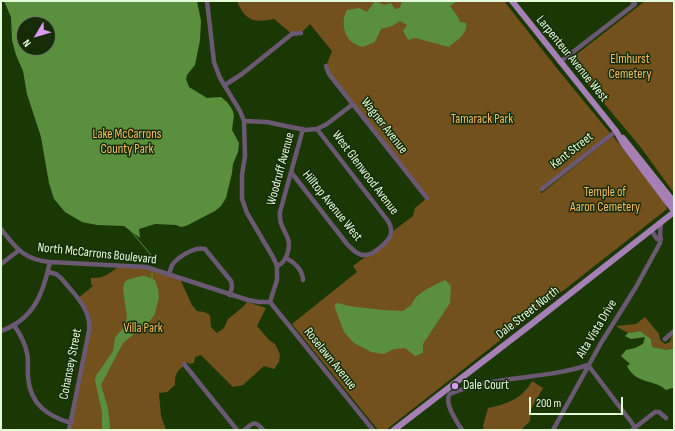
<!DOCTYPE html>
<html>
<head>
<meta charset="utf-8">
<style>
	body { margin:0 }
	#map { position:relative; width:675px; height:431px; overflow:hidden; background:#1a3804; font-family:"Sofia Sans Condensed",sans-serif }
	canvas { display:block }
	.frame { position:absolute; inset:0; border:2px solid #e3fbd8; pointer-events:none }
	.north { position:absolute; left:16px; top:16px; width:40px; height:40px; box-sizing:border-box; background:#162c09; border:1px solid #687f5c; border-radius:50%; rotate:232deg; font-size:11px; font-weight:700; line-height:16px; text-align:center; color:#e3fbd8 }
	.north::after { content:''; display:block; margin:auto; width:14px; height:18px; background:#db99f6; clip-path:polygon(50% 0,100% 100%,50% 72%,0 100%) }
	.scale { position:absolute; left:529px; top:397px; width:94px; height:18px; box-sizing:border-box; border:2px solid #e3fbd8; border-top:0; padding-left:5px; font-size:12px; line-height:14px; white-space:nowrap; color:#e3fbd8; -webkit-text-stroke:3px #162c09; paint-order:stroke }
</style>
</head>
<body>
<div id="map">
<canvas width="675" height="431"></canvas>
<div class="frame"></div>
<div class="north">N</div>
<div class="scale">200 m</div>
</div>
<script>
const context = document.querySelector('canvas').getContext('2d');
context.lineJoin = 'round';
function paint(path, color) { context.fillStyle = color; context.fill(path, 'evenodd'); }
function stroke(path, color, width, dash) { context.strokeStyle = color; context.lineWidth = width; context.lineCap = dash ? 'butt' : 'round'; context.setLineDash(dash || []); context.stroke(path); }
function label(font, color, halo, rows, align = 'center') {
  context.font = font + ' "Sofia Sans Condensed",sans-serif'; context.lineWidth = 3; context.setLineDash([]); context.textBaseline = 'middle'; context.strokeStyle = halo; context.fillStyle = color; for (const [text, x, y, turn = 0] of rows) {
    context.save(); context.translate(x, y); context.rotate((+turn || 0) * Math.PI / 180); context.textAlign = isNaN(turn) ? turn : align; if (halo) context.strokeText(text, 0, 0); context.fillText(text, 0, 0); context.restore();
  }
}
paint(new Path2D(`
	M237 1H504L559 71 610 133 540 192 542 193 613 136 665 203 667 209 386 430H378L292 324 357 272 353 266 388 240 392 232 413 216 415 208 427 198 329 74 326 66 332 51 310 24 301 33 292 34 274 19C254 23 245 21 237 1Z
	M645 1H674V193L639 145 571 64 572 58Z
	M119 266 139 267 179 277 192 305 197 311 204 312 210 315 211 327 217 333 224 328 228 319 243 307 247 302 266 308 257 326 269 340 275 344 280 354 279 362 274 369 264 366 243 385 233 387 201 355 195 357 194 363 189 364 188 362C178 371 175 371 175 385L167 392 159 393 161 416 166 430H69L89 319 77 299 93 286 91 284V278C103 279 110 273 119 266Z
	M645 317 659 334 660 340 665 344 670 342 672 335 674 334V348L667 350 652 347 651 339 640 331 628 333 616 326 636 324Z
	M532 381 543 388 531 409 530 421 521 430H484L483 426 488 408C507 404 522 399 532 381Z`), '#72511d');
paint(new Path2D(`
	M4 1H197L201 21 200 40 195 65 187 75 186 79 189 87 207 98 221 97 227 102 232 109 234 115 232 130 239 143 238 152 233 164 232 173 226 198 221 206 215 211 186 226 181 227 176 225 155 224 139 229 140 238 124 226 97 225 82 222 65 212 54 199 49 183 41 137 27 94 23 71 16 55 12 40 11 17ZM24 24H48V48H24Z
	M375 1 384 5 391 3 395 9 400 8 401 4 404 1H458L450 6 458 17 460 22 466 23C468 34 457 40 449 47L415 38 408 40 403 31 407 25 400 21 392 26 381 29 375 42 363 47C360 46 356 45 353 43 343 36 341 20 347 10L359 8 367 12Z
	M141 276H145L155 280 158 289 159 297 155 314 150 321 123 343 101 385 108 408 110 427 109 430H102V412L95 380 96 376 113 351 115 338 123 328 127 318 123 289 124 283 127 280Z
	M445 280 451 286 450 303 423 344V353L415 356 405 348 394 349 384 354 371 352 354 343 344 332 335 308V304L338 303 349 306 383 310 403 311 411 305 416 297 425 290Z
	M640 331 651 339 652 347 667 350 674 348V389L672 388 666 390C655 379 636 385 627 366L630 364 621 356 626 350 635 348 643 344 645 337 631 339 625 336 628 333Z`), '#5a8f3d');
stroke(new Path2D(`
	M130 230 151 255V262
	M152 280V273`), '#5a8f3d', 1);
stroke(new Path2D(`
	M207 1 214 62 220 78 240 111 244 121 245 156 242 175V199L247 213 273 257 277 266V280L270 302
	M560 62 635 4 632 1
	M326 66 329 74 427 198
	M225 85 242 74 292 34 301 33
	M244 121 267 122 305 130 317 129 327 124 353 104
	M291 172 347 244C352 249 358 256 366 255 373 255 391 240 391 233 392 228 390 224 388 221L317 129
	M542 189 616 131
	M1 229C16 248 24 260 50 262L146 267 248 300 259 302H270
	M651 230 657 239H661
	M286 258C294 262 303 270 303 280
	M1 264 18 251
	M277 266C286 263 291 248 288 239 284 228 279 225 280 212L303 129
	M48 272 56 274 61 278C73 293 92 309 89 331L69 430
	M169 274C170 271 171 268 172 265 178 257 195 246 205 249L231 281 232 286 230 295
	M270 302 373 430
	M14 325C20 334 25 342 27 353 29 361 27 369 28 377 30 404 47 416 71 423
	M1 331C34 319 43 294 50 262
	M665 339 674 331
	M184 364 237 430
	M244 430C253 423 255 420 263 430
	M462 430C457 422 443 402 450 394 494 375 543 380 588 365L635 427
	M553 430 601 343 636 287 660 243C661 235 659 229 662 221
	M632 430 655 412H659L666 418`), '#6b5873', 4.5);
stroke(new Path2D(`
	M512 1 616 131 624 145 674 211
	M623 138 674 202
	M394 430 529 326 674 212`), '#a67fb6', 6);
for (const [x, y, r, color] of [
	[455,386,4,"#db99f6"]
]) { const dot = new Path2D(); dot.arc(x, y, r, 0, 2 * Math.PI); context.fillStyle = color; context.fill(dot); stroke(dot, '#162c09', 1.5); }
label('13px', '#e3fbd8', '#162c09', [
	["Larpenteur Avenue West",572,59,51],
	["Wagner Avenue",384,126,52],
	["Kent Street",572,151,-38],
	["Woodruff Avenue",281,169,-75],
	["West Glenwood Avenue",365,173,53],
	["Hilltop Avenue West",332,206,51],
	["North McCarrons Boulevard",97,254,6],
	["Dale Street North",528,313,-38],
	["Alta Vista Drive",597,329,-59],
	["Roselawn Avenue",330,359,51],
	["Cohansey Street",71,364,-79]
]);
label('13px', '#f7bc63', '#162c09', [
	["Elmhurst",630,60],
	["Cemetery",630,75],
	["Tamarack Park",482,120],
	["Lake McCarrons",127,135],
	["County Park",127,150],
	["Temple of",605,193],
	["Aaron Cemetery",605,208],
	["Villa Park",143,329]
]);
label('13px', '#e3fbd8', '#162c09', [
	["Dale Court",463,386]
], 'left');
</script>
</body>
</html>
